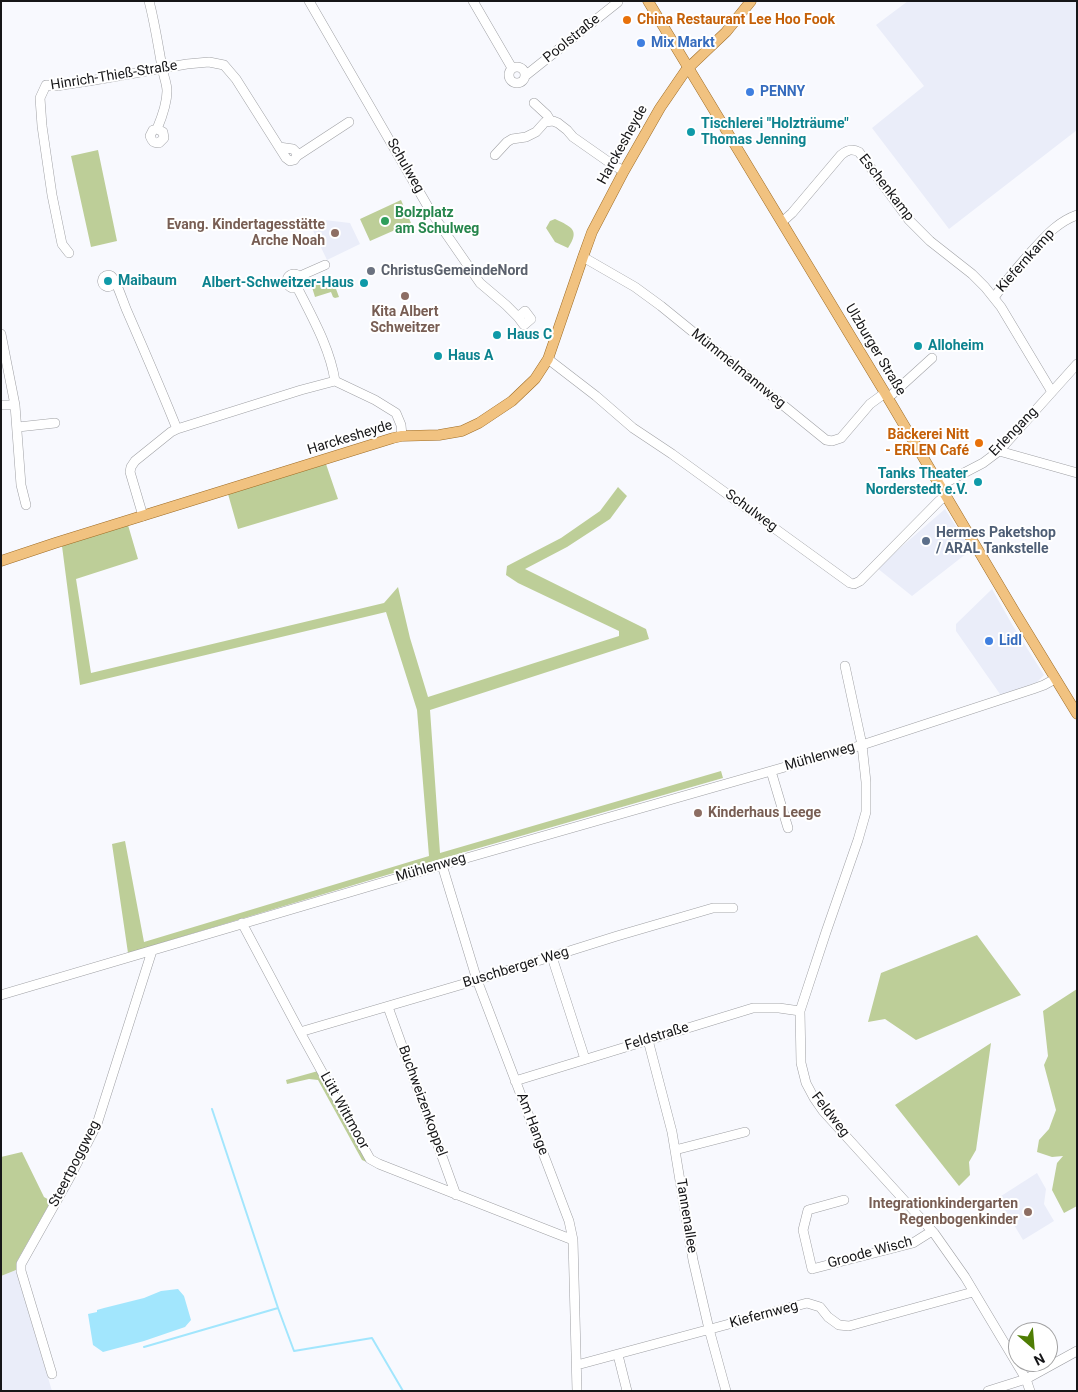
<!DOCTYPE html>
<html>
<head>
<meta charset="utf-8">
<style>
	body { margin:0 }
	#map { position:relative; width:1078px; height:1392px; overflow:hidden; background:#f8f9fe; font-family:Roboto,sans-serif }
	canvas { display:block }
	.frame { position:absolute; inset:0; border:2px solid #161618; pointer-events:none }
	.north { position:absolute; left:1008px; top:1322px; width:50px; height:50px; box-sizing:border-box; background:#fff; border:1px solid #a2a2a3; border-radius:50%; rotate:153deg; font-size:14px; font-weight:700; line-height:20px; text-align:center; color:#161618 }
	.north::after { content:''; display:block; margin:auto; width:18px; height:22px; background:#4f7d04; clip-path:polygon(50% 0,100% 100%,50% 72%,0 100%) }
</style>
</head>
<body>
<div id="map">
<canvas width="1078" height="1392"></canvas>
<div class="frame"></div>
<div class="north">N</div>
</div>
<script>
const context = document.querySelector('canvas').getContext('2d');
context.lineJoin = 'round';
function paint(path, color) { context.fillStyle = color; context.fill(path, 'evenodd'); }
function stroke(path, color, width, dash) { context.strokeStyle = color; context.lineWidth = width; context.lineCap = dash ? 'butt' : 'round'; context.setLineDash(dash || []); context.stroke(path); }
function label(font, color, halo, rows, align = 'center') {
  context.font = font + ' Roboto,sans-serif'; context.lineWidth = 4; context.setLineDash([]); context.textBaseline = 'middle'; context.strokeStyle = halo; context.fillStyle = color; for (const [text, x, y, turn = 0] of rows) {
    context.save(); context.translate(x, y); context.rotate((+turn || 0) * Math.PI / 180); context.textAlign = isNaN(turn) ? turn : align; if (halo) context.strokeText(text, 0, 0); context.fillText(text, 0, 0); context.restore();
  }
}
paint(new Path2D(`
	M908 1H1077V130L949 229 872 128 924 86 876 25Z
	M307 218 350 223 360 244 327 260Z
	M945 509 971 550 912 596 877 568Z
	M992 589 1013 626 1044 675 1037 682 1002 697 956 631V624Z
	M1037 1173 1046 1189 1044 1204 1054 1221 1023 1240 998 1198Z
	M16 1270 52 1391H1V1276Z`), '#eaedf9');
paint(new Path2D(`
	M98 150 117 241 91 247 71 156Z
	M401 200 411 223 370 241 360 219Z
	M555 219C572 227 580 230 568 248L555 242 546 228 550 221Z
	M332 278 339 297 335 298 333 297 331 292 315 297 311 284V281L318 280 323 282Z
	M326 464 338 499 238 529 228 494Z
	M618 487 627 496 610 519 567 547 525 569 646 629 649 639 430 710 440 853 721 771 723 778 430 862 128 953 112 844 125 841 144 942 429 856 417 710 386 612 80 685 62 546 128 525 138 559 76 579 91 673 384 603 398 587 410 638 428 697 619 636V631L518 583 506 575 507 566 561 538 600 511Z
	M977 935 1021 995 916 1040 885 1019 868 1022 881 973Z
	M1077 989V1206L1064 1213 1052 1190 1057 1163 1063 1156 1052 1157 1037 1152 1039 1140 1049 1129 1056 1110 1044 1065 1048 1056 1043 1011Z
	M991 1043 976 1150 969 1162 970 1175 959 1186 895 1105Z
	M318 1071 369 1163 362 1160 318 1080 309 1079 287 1084 286 1080Z
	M22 1152 44 1197 51 1201 17 1261 16 1270 1 1276V1157Z`), '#bdce98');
paint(new Path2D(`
	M178 1289 184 1296 191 1320 185 1327 144 1341 103 1352 93 1345 88 1314 97 1312V1310L104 1308 144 1298 161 1291Z`), '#a2e6fd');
stroke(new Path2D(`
	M212 1109 278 1308
	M144 1347 278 1308 294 1351 372 1338 403 1391`), '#a2e6fd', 2);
const minor = new Path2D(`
	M149 1C155 24 158 45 162 67 163 75 167 83 167 91 167 104 162 117 157 129L153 130 150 136C152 141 153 143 159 143L164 138 163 132 157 129
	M309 1 431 212 480 283 506 305 518 317
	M473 1 512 68
	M509 75a8 8 0 1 1 16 0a8 8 0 1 1-16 0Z
	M525 76 618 2
	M534 103 547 115 550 120
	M495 155 507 142 512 139 526 137 536 132 545 122 553 121 558 123 567 130 573 137 613 165 624 171
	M297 156 349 122
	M782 222 792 213 841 155C847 150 852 148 859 152L909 220 930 241 972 274 985 287 1001 307 1052 392
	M69 253 62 244 52 195 42 126 40 98 46 85 56 86 95 80 187 64 209 62 224 65 236 79 286 158 290 161 294 160 297 156 296 152 293 149 279 147
	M583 257 635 287 661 306 826 440 832 441 841 438 870 404 885 393
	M287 281a7 7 0 1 1 14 0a7 7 0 1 1-14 0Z
	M300 276 325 265
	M114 280C111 293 98 284 104 277 107 274 111 275 113 278 118 285 123 302 127 311 144 350 161 389 177 429
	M297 287C312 317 330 348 335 381
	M994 298C1005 281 1018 267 1031 252 1045 237 1057 222 1077 215
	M525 311 531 319 524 325 518 317Z
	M1 334 15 405 21 485 26 505
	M548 359 596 396 633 428 672 454 850 583 854 584 860 581 939 501 945 496
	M888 398 932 358
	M1 405H15
	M18 427 55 423
	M999 451 1077 473
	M939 486 983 463 999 451 1077 364
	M143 516 130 472 131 467 135 461 171 432 177 429 301 390 335 381 375 400 396 413 401 425 402 436
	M845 666 862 745 866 782V812L858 840 826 932 800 1011 801 1063 806 1083 814 1098 823 1111 934 1233 965 1277 1026 1379 1030 1391
	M771 771 788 828
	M442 865 477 980 569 1221 573 1240 577 1391
	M242 923 300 1032 370 1159 379 1164 573 1240
	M552 957 585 1059
	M1 995 435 867 862 745 1033 689 1044 685 1055 679
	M388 1007 456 1195
	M300 1032 477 980 617 936 713 908H733
	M648 1040 672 1132 693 1260 709 1329 726 1391
	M515 1081 753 1008H779L800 1011
	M675 1150 745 1132
	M844 1200 808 1210 803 1230 812 1269 913 1243 932 1231
	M618 1355 627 1391
	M577 1365 807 1303 820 1307 828 1317 839 1325 849 1326 973 1292
	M52 1374 21 1271V1264L70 1177 97 1124 152 951
	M988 1391 1026 1379 1077 1351`);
const major = new Path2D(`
	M648 1 885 393 1016 614 1077 714
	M1 561 55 543 393 438 402 436 439 435 462 431 479 423 512 401 535 379 548 359 583 257 592 232 624 171 660 108 686 70 726 32 751 1`);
stroke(minor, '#9fa0a4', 10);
stroke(major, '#9e6c25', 11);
stroke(minor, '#fff', 9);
stroke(major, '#f1c280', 10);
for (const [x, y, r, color] of [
	[627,20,5,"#e8710a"],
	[641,43,5,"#3f7fe0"],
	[750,92,5,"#3f7fe0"],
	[691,132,5,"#0f9aa8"],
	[385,221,5,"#2e9e5b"],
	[335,233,5,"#8d6e63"],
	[371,271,5,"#6b7280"],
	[108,281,5,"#0f9aa8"],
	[364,283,5,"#0f9aa8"],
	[405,296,5,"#8d6e63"],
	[497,335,5,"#0f9aa8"],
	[918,346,5,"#0f9aa8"],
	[438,356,5,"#0f9aa8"],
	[979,443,5,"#e8710a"],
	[978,482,5,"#0f9aa8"],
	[926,541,5,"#5c6f8a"],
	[989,641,5,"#3f7fe0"],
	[698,813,5,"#8d6e63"],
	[1028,1212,5,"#8d6e63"]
]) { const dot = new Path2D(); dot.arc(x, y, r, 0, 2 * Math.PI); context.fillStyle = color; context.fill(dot); stroke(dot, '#fff', 2); }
label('bold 14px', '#c56008', '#fff', [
	["China Restaurant Lee Hoo Fook",637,20],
	["Bäckerei Nitt",969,435,"right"],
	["- ERLEN Café",969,451,"right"]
], 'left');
label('14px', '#161618', '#fff', [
	["Poolstraße",572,39,-39],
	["Hinrich-Thieß-Straße",114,76,-9],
	["Harckesheyde",623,145,-61],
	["Schulweg",405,166,60],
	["Eschenkamp",886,188,52],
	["Kiefernkamp",1026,261,-48],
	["Ulzburger Straße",875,350,59],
	["Mümmelmannweg",738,369,39],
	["Erlengang",1014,432,-46],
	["Harckesheyde",350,438,-17],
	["Schulweg",751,511,36],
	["Mühlenweg",820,757,-16],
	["Mühlenweg",431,868,-16],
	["Buschberger Weg",516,968,-17],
	["Feldstraße",657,1037,-17],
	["Buchweizenkoppel",422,1101,70],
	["Lütt Wittmoor",344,1111,61],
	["Feldweg",830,1115,52],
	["Am Hange",532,1124,69],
	["Steertpoggweg",75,1164,-63],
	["Tannenallee",686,1216,81],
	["Groode Wisch",870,1253,-15],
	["Kiefernweg",764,1315,-15]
]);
label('bold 14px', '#366cbe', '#fff', [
	["Mix Markt",651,43],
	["PENNY",760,92],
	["Lidl",999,641]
], 'left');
label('bold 14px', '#0d838f', '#fff', [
	["Tischlerei \"Holzträume\"",701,124],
	["Thomas Jenning",701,140],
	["Maibaum",118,281],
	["Albert-Schweitzer-Haus",354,283,"right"],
	["Haus C",507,335],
	["Alloheim",928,346],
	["Haus A",448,356],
	["Tanks Theater",968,474,"right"],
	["Norderstedt e.V.",968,490,"right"]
], 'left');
label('bold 14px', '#27864d', '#fff', [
	["Bolzplatz",395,213],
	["am Schulweg",395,229]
], 'left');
label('bold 14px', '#785e54', '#fff', [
	["Evang. Kindertagesstätte",325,225],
	["Arche Noah",325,241],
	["Kita Albert",405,312,"center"],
	["Schweitzer",405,328,"center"],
	["Kinderhaus Leege",708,813,"left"],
	["Integrationkindergarten",1018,1204],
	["Regenbogenkinder",1018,1220]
], 'right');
label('bold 14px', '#5b616d', '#fff', [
	["ChristusGemeindeNord",381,271]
], 'left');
label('bold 14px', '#4e5e75', '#fff', [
	["Hermes Paketshop",936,533],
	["/ ARAL Tankstelle",936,549]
], 'left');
</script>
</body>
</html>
